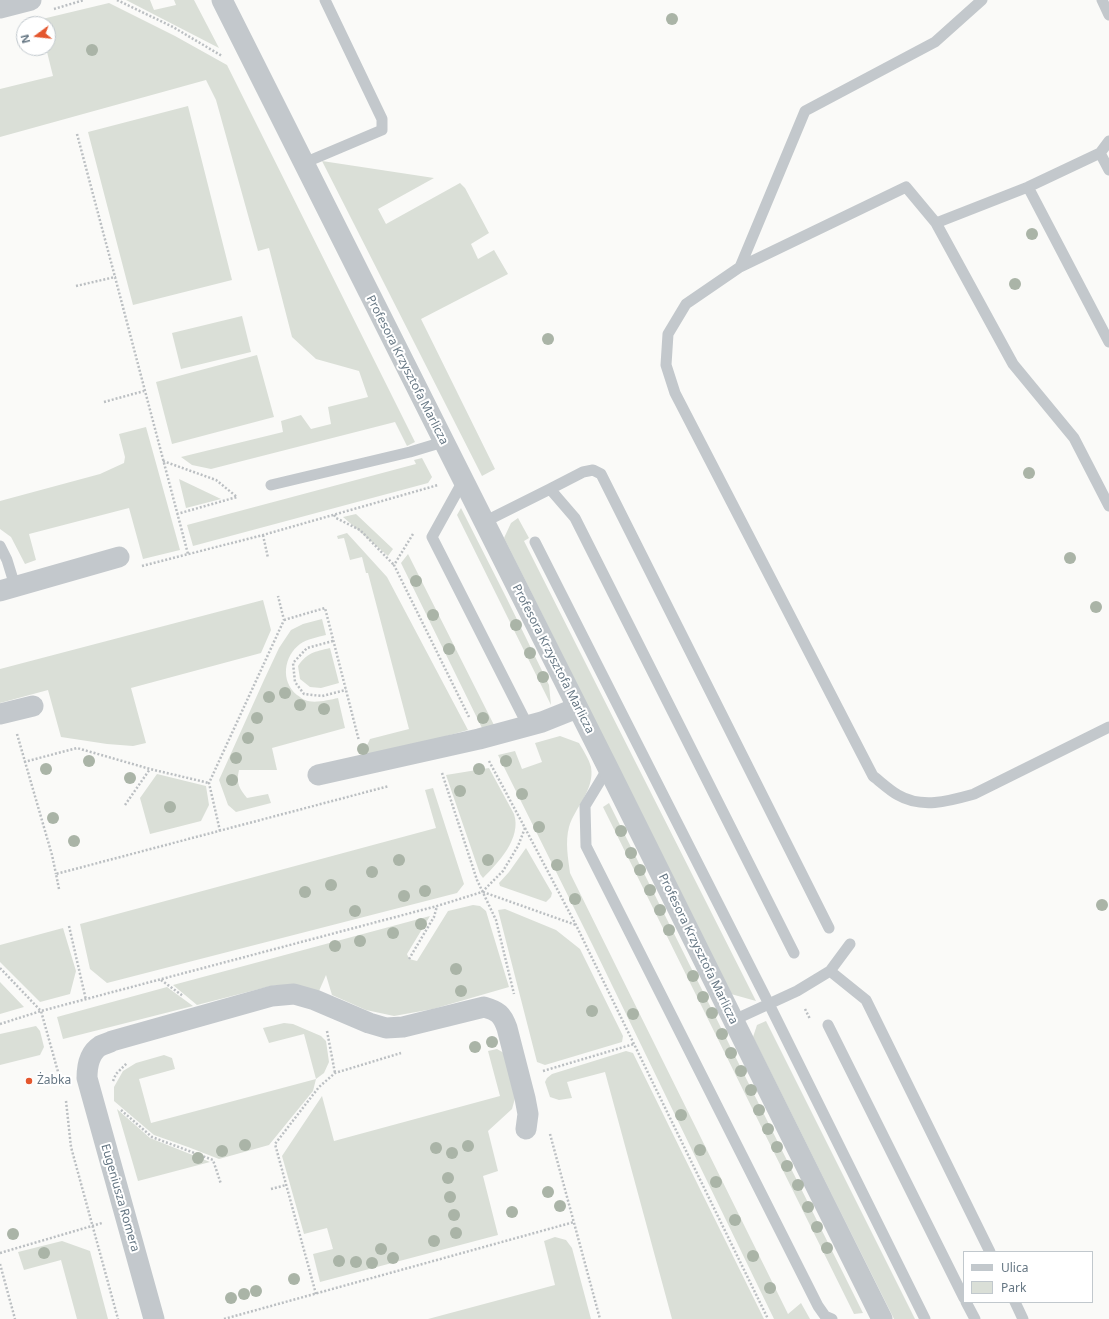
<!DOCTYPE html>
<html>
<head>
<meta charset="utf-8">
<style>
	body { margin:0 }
	#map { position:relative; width:1109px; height:1319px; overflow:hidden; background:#fafaf8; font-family:"Noto Sans",sans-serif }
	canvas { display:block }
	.legend { position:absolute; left:963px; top:1251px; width:130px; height:52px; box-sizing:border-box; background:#fff; border:1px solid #c1c8cd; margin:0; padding:5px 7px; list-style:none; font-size:12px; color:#657683 }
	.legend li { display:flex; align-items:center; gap:8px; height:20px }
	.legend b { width:20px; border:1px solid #c1c8cd }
	.north { position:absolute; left:16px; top:16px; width:40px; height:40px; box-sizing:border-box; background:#fff; border:1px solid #c1c8cd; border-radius:50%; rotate:255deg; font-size:11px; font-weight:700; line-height:16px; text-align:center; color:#657683 }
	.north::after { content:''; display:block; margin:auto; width:14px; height:18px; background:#e4572e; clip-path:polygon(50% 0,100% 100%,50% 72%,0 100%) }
</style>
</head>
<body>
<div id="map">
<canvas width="1109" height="1319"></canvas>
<ul class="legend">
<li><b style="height:5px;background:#c3c8cc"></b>Ulica</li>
<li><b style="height:11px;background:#dadfd7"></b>Park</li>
</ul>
<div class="north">N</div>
</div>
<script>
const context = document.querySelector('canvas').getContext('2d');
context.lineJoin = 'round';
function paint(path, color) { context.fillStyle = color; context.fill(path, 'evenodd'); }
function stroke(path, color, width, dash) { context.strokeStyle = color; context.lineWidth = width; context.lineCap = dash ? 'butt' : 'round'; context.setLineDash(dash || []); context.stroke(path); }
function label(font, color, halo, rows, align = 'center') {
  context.font = font + ' "Noto Sans",sans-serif'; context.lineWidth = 4; context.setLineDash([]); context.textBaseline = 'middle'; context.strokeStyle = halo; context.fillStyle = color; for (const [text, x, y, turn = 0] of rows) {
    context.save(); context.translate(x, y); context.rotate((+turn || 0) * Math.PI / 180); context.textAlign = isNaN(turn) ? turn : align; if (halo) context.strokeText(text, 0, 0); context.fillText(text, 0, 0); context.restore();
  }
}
paint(new Path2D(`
	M126 0H150L154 10 176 5 174 0H194L219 48Z
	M109 3 175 36 227 65 415 442 407 446 395 422 211 469 192 465 181 457 283 432 281 421 301 415 311 429 331 424 328 407 368 397 359 371 316 359 292 337 269 248 258 251 216 100 206 80 0 137V89L53 76 46 48H48V24H39L38 20Z
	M188 106 232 280 133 305 88 132Z
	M322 161 434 178 378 209 386 224 460 183 465 188 489 233 471 244 478 259 494 250 508 274 421 319 495 469 482 476Z
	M242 316 251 352 181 369 172 333Z
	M257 355 274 417 172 444 156 382Z
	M146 427 180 550 143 559 129 508 29 534 36 560 25 564 11 537 0 529V501L100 474 124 463 125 457 119 434Z
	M422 458 432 477 428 483 193 546 187 525 416 464 414 460Z
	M179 479 221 499 186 508Z
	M461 508 507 599 549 685 551 705 457 515Z
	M356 514 393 549 388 556 343 517Z
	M518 518 529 538 524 541 756 1001 731 994 504 538 511 523Z
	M347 533 387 577 468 730 360 760 370 739 409 729 368 573H366L362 557 350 560 344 538 338 539 337 536Z
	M408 554 494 725 482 728 401 563Z
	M263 600 271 630 261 653 131 688 146 743 133 746 107 744 61 737 48 690 0 703V669Z
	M322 619 326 635C318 637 307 639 300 644 284 656 280 681 297 695 299 696 302 699 305 700 313 704 329 700 338 698L345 728 272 748 277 770H239C236 783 239 788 247 798L268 794 271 803 236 812 228 805 219 780 264 680 279 648 291 630 303 624Z
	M330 648 339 683 321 688 310 687 300 679 298 666C308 652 314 652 330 648Z
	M560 736 579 743C583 750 589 759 591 767 595 790 575 807 569 827 565 842 568 858 570 873L788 1314 801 1303 810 1319H774L594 948 498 755 515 751 522 769 542 762 535 743Z
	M489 768 514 814C522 838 498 863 483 878L480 874 446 775Z
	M157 774 206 786 209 805 201 821 150 834 140 798Z
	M433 788 464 884 457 893 107 983 90 969 80 924 436 828 425 790Z
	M609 803 863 1313 854 1314 603 807Z
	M526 848 552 893 551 897 546 902 500 886 499 883 509 872Z
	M473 905 480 906 486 911 509 987 433 1009 394 1016 366 1010 332 995 326 975 319 991C302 987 288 983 271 986L197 1005 173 985 430 916 407 954 409 959 417 961 448 911Z
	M505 909 556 930 580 949 623 1036 622 1042 545 1065 537 1062 498 910Z
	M63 928 76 971 70 994 40 1002 0 962V945Z
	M0 982 24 1007 0 1014Z
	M167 987 193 1006 63 1039 57 1017Z
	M766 1021 915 1319H894L753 1037 757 1025Z
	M284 1023 293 1024 321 1036 326 1041 329 1062 324 1073 316 1079 313 1091 269 1145 219 1159 188 1147 154 1135 114 1101V1087L123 1071 136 1063 164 1055 172 1058 175 1069 139 1079 151 1123 316 1079 304 1034 269 1043 263 1028Z
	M36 1026 40 1031 44 1047 40 1055 0 1065V1034Z
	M497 1049 504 1053 516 1095 512 1109 488 1131 498 1171 483 1176 498 1235 320 1282 313 1254 333 1249 327 1228 304 1234 282 1156 322 1096 334 1141 500 1096 488 1051Z
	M626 1051 633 1053 764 1319H672L605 1072 567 1082 572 1098 559 1100 550 1097 545 1082 547 1078 552 1074Z
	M117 1109 150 1138 210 1162 138 1181Z
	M555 1237 566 1240 572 1248 591 1319H428L555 1285 544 1241Z
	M62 1241 90 1251 108 1319H77L61 1260 24 1270 18 1252Z`), '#dadfd7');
stroke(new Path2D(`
	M117 0 173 27 222 56
	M54 9 84 0
	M77 134 115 277
	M76 286 115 277 188 554
	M104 402 144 391
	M163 461 216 480 237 497 177 514
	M334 515 336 518 360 530 394 565
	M413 534 394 565 469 717
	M263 535 268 558
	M142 566 263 535 438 485
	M284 620 325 608 359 741
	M333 641 307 648 293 663 295 682 304 694 322 696 346 690
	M17 734 52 855 56 874
	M489 761 525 828 576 925 768 1319
	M24 762 77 748 150 769 209 783
	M442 773 477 880 496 920 514 994
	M125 805 150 769
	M220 831 209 783 284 620 278 596
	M59 889 56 874 389 786
	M483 892 576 925
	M69 926 86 1000
	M409 959 434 917 437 906
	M0 968 41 1011 62 1086
	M161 980 183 996
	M805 1009 810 1019
	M0 1024 41 1011 437 906 482 892 503 871 518 846 525 828
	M327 1031 335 1073
	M543 1071 634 1044
	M113 1081 116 1074 127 1063
	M66 1101 71 1147 118 1319
	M121 1110 152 1137 213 1160 221 1184
	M550 1134 600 1319
	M271 1189 286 1185
	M0 1253 102 1223
	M0 1264 15 1319
	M316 1294 275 1144 319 1087 335 1073 401 1053
	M224 1319 574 1222`), '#bbbfc2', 2.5, [2, 2]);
stroke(new Path2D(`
	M982 0 935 42 805 111 740 267 686 304 668 334 666 365 675 393 873 776C881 782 889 790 898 795 922 809 949 801 974 794L1109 727
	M1102 0 1109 15
	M1100 153 1109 170
	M304 163 382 130V119L325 0
	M1028 187 1109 342
	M936 223 1013 364 1074 438 1109 506
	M740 267 906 187 936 223 1028 187 1100 153 1109 141
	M463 481 432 537 528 726
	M271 485 410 452 443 442
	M550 489 583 472 593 470 601 474 829 928
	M484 522 550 489 575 518 794 953
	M535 542 769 1004 925 1319
	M0 546 7 560 15 586
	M608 768 585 806 586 846 818 1306 825 1316 832 1319
	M830 971 866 1000 990 1252
	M734 1020 797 991 830 971 850 944
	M828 1025 964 1298
	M966 1302 975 1319
	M1015 1302 1023 1319`), '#c3c8cc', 11);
stroke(new Path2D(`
	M222 0 608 768 882 1319
	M0 8 31 0
	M0 591 119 557
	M0 714 33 706
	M318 775 479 739 542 722 577 708
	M154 1319 87 1078C87 1066 89 1053 100 1046 104 1044 109 1043 112 1041L272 996 294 994 315 1000 369 1023 386 1028 403 1027 484 1007C498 1011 502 1014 507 1028L525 1098 528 1114 526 1129`), '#c3c8cc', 21);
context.fillStyle = '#aab4a7';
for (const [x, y] of [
	[672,19],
	[92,50],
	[1032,234],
	[1015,284],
	[548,339],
	[1029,473],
	[1070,558],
	[416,581],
	[1096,607],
	[433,615],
	[516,625],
	[449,649],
	[530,653],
	[543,677],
	[285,693],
	[269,697],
	[300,705],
	[324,709],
	[257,718],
	[483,718],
	[248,738],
	[363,749],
	[236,758],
	[89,761],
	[506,761],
	[46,769],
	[479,769],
	[130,778],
	[232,780],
	[460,791],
	[522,794],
	[170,807],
	[53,818],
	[539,827],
	[621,831],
	[74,841],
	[631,853],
	[399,860],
	[488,860],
	[557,865],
	[640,870],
	[372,872],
	[331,885],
	[650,890],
	[425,891],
	[305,892],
	[404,896],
	[575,899],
	[1102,905],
	[660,910],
	[355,911],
	[421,924],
	[669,930],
	[393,933],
	[360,941],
	[335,946],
	[456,969],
	[693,976],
	[461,991],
	[703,997],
	[592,1011],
	[712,1013],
	[633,1014],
	[722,1034],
	[492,1042],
	[475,1047],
	[731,1053],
	[741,1071],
	[751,1090],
	[759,1110],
	[681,1115],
	[768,1129],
	[245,1145],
	[468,1146],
	[777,1147],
	[436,1148],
	[700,1150],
	[222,1151],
	[452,1153],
	[198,1158],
	[787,1166],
	[448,1178],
	[716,1182],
	[798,1185],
	[548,1192],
	[450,1197],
	[560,1206],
	[808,1207],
	[512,1212],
	[454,1215],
	[735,1220],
	[817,1227],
	[456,1233],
	[13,1234],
	[434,1241],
	[827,1248],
	[381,1249],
	[44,1253],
	[753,1256],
	[393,1258],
	[339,1261],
	[356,1262],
	[372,1263],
	[294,1279],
	[770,1288],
	[256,1291],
	[244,1294],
	[231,1298]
]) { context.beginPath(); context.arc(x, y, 6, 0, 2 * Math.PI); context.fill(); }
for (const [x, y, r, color] of [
	[29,1081,4,"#e4572e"]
]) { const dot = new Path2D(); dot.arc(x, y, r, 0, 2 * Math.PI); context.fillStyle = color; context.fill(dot); stroke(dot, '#fff', 1.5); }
label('12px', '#657683', '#fff', [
	["Profesora Krzysztofa Marlicza",407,370,63],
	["Profesora Krzysztofa Marlicza",553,659,63],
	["Profesora Krzysztofa Marlicza",698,949,64],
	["Eugeniusza Romera",120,1198,74]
]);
label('12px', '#657683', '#fff', [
	["Żabka",37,1081]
], 'left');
</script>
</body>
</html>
